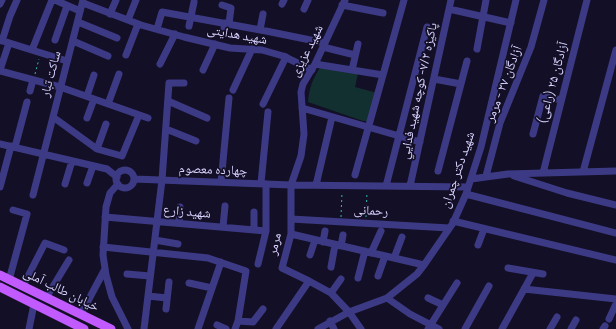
<!DOCTYPE html>
<html>
<head>
<meta charset="utf-8">
<style>
	body { margin:0 }
	canvas { display:block; background:#130f26 }
</style>
</head>
<body>
<canvas width="616" height="329"></canvas>
<script>
const context = document.querySelector('canvas').getContext('2d');
context.lineJoin = 'round';
function paint(path, color) { context.fillStyle = color; context.fill(path, 'evenodd'); }
function stroke(path, color, width, dash) { context.strokeStyle = color; context.lineWidth = width; context.lineCap = dash ? 'butt' : 'round'; context.setLineDash(dash || []); context.stroke(path); }
function label(font, color, halo, rows, align = 'center') {
  context.font = font + ' Manrope,"Noto Naskh Arabic",sans-serif'; context.lineWidth = 3.5; context.setLineDash([]); context.textBaseline = 'middle'; context.strokeStyle = halo; context.fillStyle = color; for (const [text, x, y, turn = 0] of rows) {
    context.save(); context.translate(x, y); context.rotate((+turn || 0) * Math.PI / 180); context.textAlign = isNaN(turn) ? turn : align; if (halo) context.strokeText(text, 0, 0); context.fillText(text, 0, 0); context.restore();
  }
}
paint(new Path2D(`
	M321 66 358 73 355 87 377 93 368 121H363L308 102C309 88 313 78 321 66Z`), '#12302f');
stroke(new Path2D(`
	M35 74 39 59
	M341 217 342 192
	M366 217 367 192`), '#2fb8b0', 1, [2, 3]);
stroke(new Path2D(`
	M55 0 80 11
	M83 3 141 25 184 37 230 48 262 50 283 56 312 70
	M0 4 2 0
	M282 4 284 0
	M222 5 231 8 229 24
	M342 5 383 13
	M304 9 308 0
	M449 9 511 23
	M110 14 116 0
	M128 20 136 0
	M78 22 117 38
	M189 26 194 2
	M157 29 162 12 266 31 325 43
	M260 30 263 14
	M223 34 225 23
	M0 40 67 61
	M55 40 67 6
	M2 41 10 16 17 0
	M73 41 108 56
	M323 47 355 55
	M477 49 486 0
	M32 50 52 0
	M126 55 138 24
	M160 64 175 34
	M315 64 383 75
	M0 70 9 43
	M203 70 215 44
	M352 70 358 44
	M0 71 60 87 148 118
	M434 79 461 84
	M233 90 252 49
	M30 91 33 80
	M87 96 94 75
	M168 101 207 118
	M108 104 119 74
	M263 104 286 57
	M302 108 420 142
	M53 117 97 149 122 156 139 115
	M87 118 94 99
	M166 129 196 141
	M533 134 543 96 561 100
	M0 144 107 169 117 177
	M15 147 27 102
	M97 149 106 124
	M116 179a9 9 0 1 1 18 0a9 9 0 1 1-18 0Z
	M438 171 467 61
	M583 172 616 50
	M543 173 587 0
	M355 175 404 0
	M486 176 500 123 531 47 544 0
	M514 176 567 193 616 205
	M134 179 291 185 468 187
	M471 179 508 174 616 171
	M221 182 229 98
	M87 183 93 166
	M261 183 268 112
	M65 184 72 161
	M118 184 110 193 106 207 103 255 106 275 112 297 128 329
	M316 185 332 117
	M386 186 427 27
	M410 186 451 0
	M0 187 11 146
	M466 194 616 233
	M33 195 83 0
	M105 217 266 231
	M291 219 449 228
	M453 221 616 260
	M179 223 180 207
	M223 227 225 206
	M254 230V212
	M291 234 424 265
	M155 240 178 244
	M323 242 325 231
	M478 245 484 229
	M341 246 343 235
	M103 247 208 258 246 271 238 321 235 329
	M371 253 381 231
	M310 255 315 240
	M394 258 402 237
	M258 264 266 231V184
	M331 267 335 245
	M508 268 543 274
	M127 274 150 276
	M378 276 385 256
	M358 278 365 251
	M9 280 27 214 13 210
	M309 281 331 293 349 312 361 329
	M189 283 212 288
	M23 286 45 243 64 250
	M524 289 616 299
	M331 293 341 279
	M148 296 167 298
	M46 298 69 260
	M387 298 410 314 439 329
	M428 298 443 305
	M166 309 169 282
	M81 314 105 269
	M609 319 616 304
	M238 321 253 322 263 309
	M330 321 334 329
	M217 325 226 329
	M29 329 34 304
	M144 329 162 180 169 83H184
	M198 329 221 262
	M276 329 309 281 282 268 291 234V185L301 156 304 134 301 92 303 84 315 64 345 0
	M318 329 349 312 387 298 417 274 424 265 453 223 466 194 481 147 516 0
	M428 329 457 283
	M465 329 489 286
	M502 329 533 273
	M550 329 557 317
	M571 329 576 320
	M603 329 605 326`), '#3d3a85', 7);
stroke(new Path2D(`
	M0 275 111 329
	M0 287 84 329`), '#c25bff', 9);
label('13px', '#d9d4ff', '#130f26', [
	["شهید هدایتی",237,35,10],
	["شهید عزیزی",307,51,-63],
	["ساکت تبار",51,74,-75],
	["آزادگان ۲۵ (راعی)",553,83,-75],
	["آزادگان ۲۷ - مرمر",504,84,-69],
	["پاکیزه ۷/۲- كوچه شهيد فدايي",419,91,-78],
	["چهارده معصوم",213,170,2],
	["شهید دکتر چمران",458,170,-71],
	["رحمانی",371,211,3],
	["شهید زارع",187,212,5],
	["مرمر",275,244,-77],
	["خیابان طالب آملی",61,290,26]
]);
</script>
</body>
</html>
